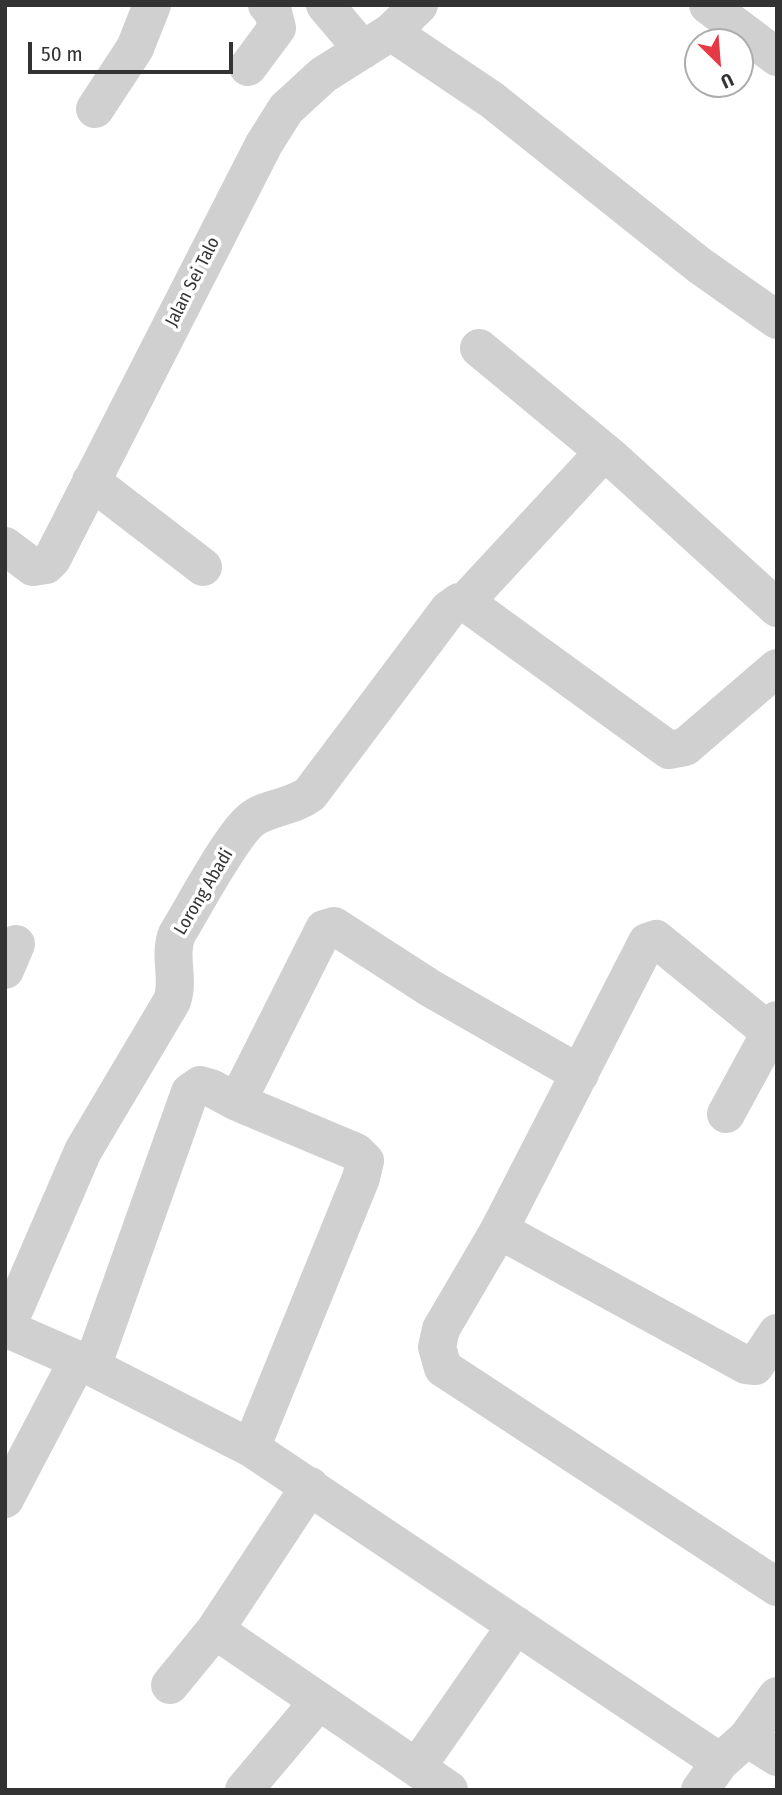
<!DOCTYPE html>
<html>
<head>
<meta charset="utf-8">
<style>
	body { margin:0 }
	#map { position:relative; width:782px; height:1795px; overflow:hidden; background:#fff; font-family:"Fira Sans Condensed",sans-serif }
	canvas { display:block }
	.frame { position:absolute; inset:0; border:7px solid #333; pointer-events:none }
	.north { position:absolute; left:684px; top:28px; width:70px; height:70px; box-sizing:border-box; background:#fff; border:2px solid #adadad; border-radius:50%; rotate:155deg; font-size:19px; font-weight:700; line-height:28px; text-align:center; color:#333 }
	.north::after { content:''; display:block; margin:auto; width:24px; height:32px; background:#e63946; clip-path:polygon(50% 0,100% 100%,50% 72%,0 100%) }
	.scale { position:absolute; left:28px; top:42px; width:205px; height:32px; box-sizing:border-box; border:4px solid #333; border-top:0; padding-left:9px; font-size:21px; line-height:24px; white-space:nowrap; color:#333; -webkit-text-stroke:5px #fff; paint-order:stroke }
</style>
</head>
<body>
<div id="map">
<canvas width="782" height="1795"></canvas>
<div class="frame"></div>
<div class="north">U</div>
<div class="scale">50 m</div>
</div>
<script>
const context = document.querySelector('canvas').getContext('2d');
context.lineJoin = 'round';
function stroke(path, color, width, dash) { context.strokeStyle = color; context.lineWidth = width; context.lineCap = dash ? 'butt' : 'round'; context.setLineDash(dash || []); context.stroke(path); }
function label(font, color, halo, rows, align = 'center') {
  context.font = font + ' "Fira Sans Condensed",sans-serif'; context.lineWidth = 7; context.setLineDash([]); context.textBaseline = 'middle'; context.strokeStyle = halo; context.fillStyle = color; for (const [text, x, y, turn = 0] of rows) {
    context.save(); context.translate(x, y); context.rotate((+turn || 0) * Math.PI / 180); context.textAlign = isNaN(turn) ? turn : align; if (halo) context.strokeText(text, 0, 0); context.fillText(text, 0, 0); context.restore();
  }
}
stroke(new Path2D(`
	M325 5 363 50
	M708 5 777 57
	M391 32 492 100 699 265 777 320
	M248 67 277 28 273 12 267 5
	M95 109 135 48 152 5
	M479 348 613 459 777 608
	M91 481 203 567
	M5 546 33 567 46 565 52 559 264 144 286 109 323 75 391 32 419 5
	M465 602 669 750 685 747 777 668
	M465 602 604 452
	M5 970 16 944
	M777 1038 656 939 647 942 499 1230 441 1329 437 1347 443 1368 777 1587
	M237 1102 356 1152 365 1161 361 1178 251 1448
	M726 1114 777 1020
	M499 1230 746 1365 755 1366 777 1333
	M5 1328 78 1360 251 1448 720 1762
	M6 1329 83 1151 172 1001C180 978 168 957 177 934 193 908 231 836 251 820 268 806 290 809 310 794L449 609 459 602H465
	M92 1367 190 1092 200 1085 211 1088 237 1102 324 929 334 926 430 988 580 1074
	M310 1486 215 1630 449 1790
	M5 1499 78 1360
	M170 1685 215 1630
	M747 1738 777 1757
	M417 1767 516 1625
	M244 1790 319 1701
	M700 1790 720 1762 747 1738 777 1696`), '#d0d0d0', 38);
label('18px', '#333', '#fff', [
	["Jalan Sei Talo",193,282,-63],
	["Lorong Abadi",204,892,-59]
]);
</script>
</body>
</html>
